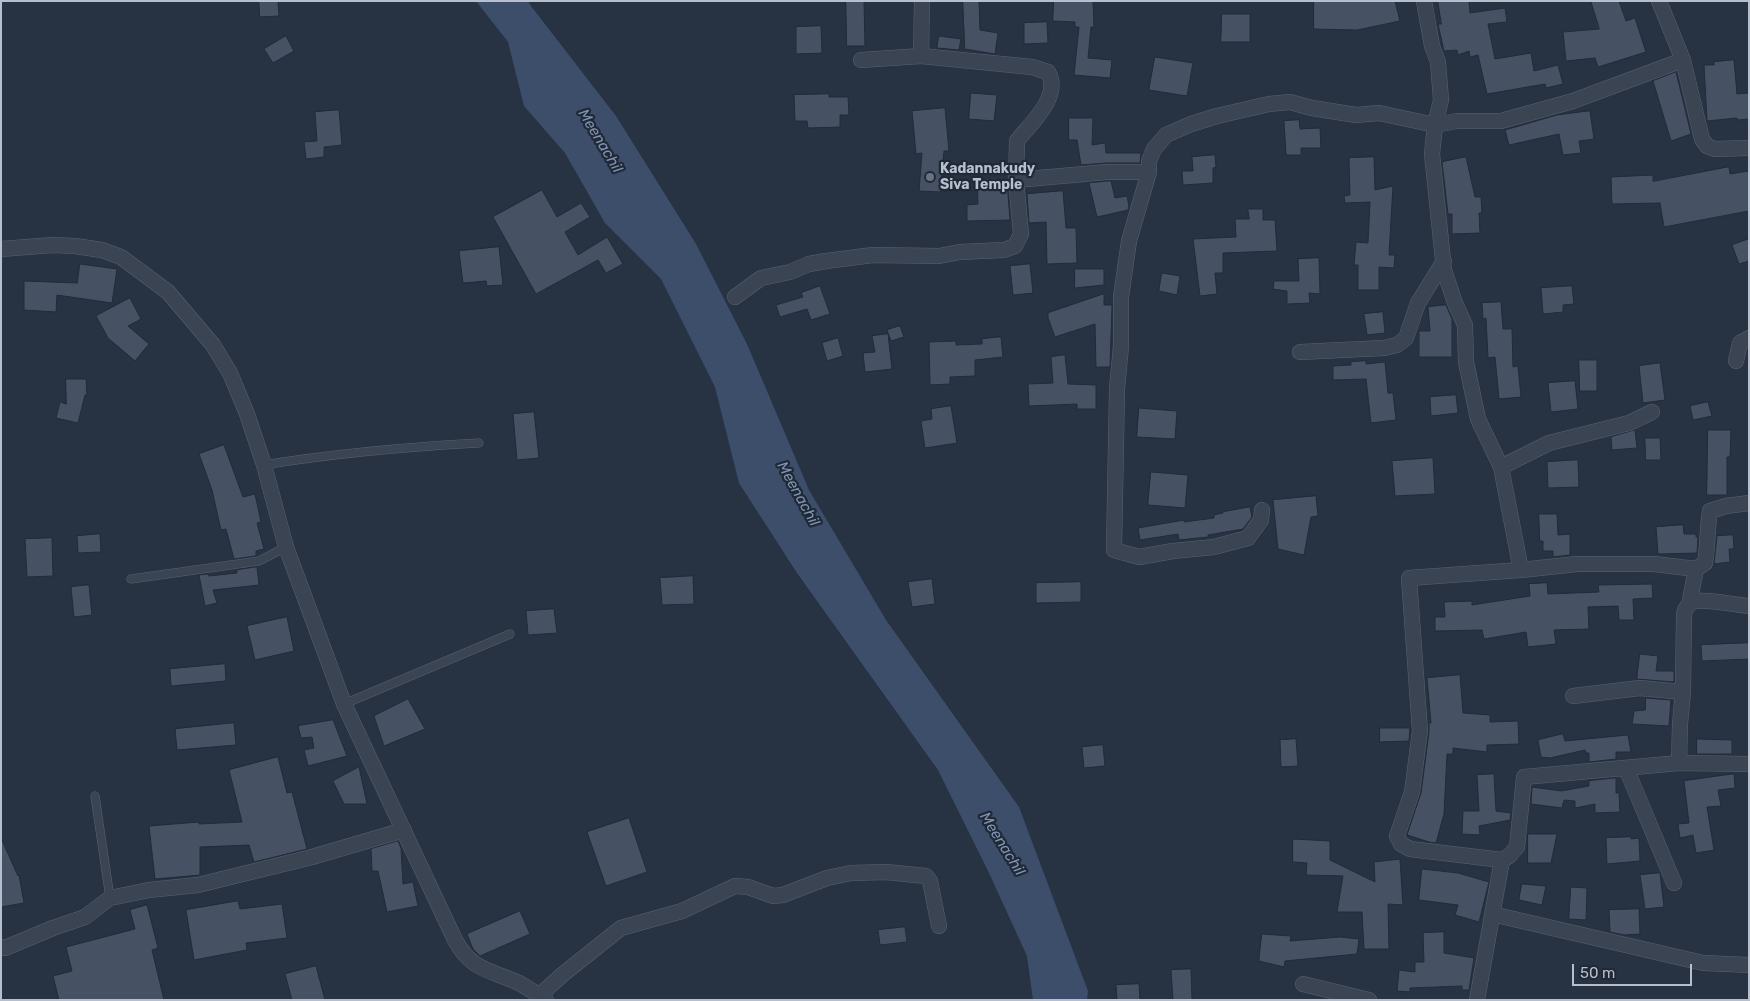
<!DOCTYPE html>
<html>
<head>
<meta charset="utf-8">
<style>
	body { margin:0 }
	#map { position:relative; width:1750px; height:1001px; overflow:hidden; background:#273242; font-family:Rubik,sans-serif }
	canvas { display:block }
	.frame { position:absolute; inset:0; border:2px solid #b8bfcc; pointer-events:none }
	.scale { position:absolute; left:1572px; top:964px; width:120px; height:22px; box-sizing:border-box; border:2px solid #b8bfcc; border-top:0; padding-left:6px; font-size:15px; line-height:18px; white-space:nowrap; color:#b8bfcc; -webkit-text-stroke:4px #202937; paint-order:stroke }
</style>
</head>
<body>
<div id="map">
<canvas width="1750" height="1001"></canvas>
<div class="frame"></div>
<div class="scale">50 m</div>
</div>
<script>
const context = document.querySelector('canvas').getContext('2d');
context.lineJoin = 'round';
function paint(path, color) { context.fillStyle = color; context.fill(path, 'evenodd'); }
function stroke(path, color, width, dash) { context.strokeStyle = color; context.lineWidth = width; context.lineCap = dash ? 'butt' : 'round'; context.setLineDash(dash || []); context.stroke(path); }
function label(font, color, halo, rows, align = 'center') {
  context.font = font + ' Rubik,sans-serif'; context.lineWidth = 4.5; context.setLineDash([]); context.textBaseline = 'middle'; context.strokeStyle = halo; context.fillStyle = color; for (const [text, x, y, turn = 0] of rows) {
    context.save(); context.translate(x, y); context.rotate((+turn || 0) * Math.PI / 180); context.textAlign = isNaN(turn) ? turn : align; if (halo) context.strokeText(text, 0, 0); context.fillText(text, 0, 0); context.restore();
  }
}
paint(new Path2D(`
	M476 1H528L531 6 616 116 696 244 747 344 809 490 886 620 1019 807 1088 991 1087 1000H1033L1027 956 989 873 938 770 797 573 739 483 715 387 661 279 605 223 565 153 524 106 508 42Z`), '#3d4e6b');
const building = new Path2D(`
	M259 1H278L279 16 260 17Z
	M846 1H864L865 46H847Z
	M963 1H979L980 30 998 33 995 54 965 49Z
	M1054 1H1093L1094 27H1091L1088 58 1112 60 1110 78 1074 75 1079 27H1075V22L1053 21Z
	M1314 1H1395L1400 21 1357 30 1314 29Z
	M1438 1H1469L1470 13 1505 8 1507 22 1488 24 1495 59 1531 53 1534 71 1558 65 1563 84 1546 88 1545 84 1487 94 1478 55 1470 57 1469 51 1458 55 1457 50 1444 51 1438 24H1441Z
	M1591 1H1619L1626 21 1635 18 1646 52 1598 67 1595 58 1566 61 1563 32 1599 29Z
	M1222 14H1250V42H1221Z
	M1047 22 1048 43 1024 44V23Z
	M821 26 822 53 796 54V27Z
	M286 36 294 51 273 63 264 49Z
	M939 36 961 39 959 50 937 48Z
	M1155 57 1193 63 1187 96 1149 90Z
	M1734 60 1737 94 1749 93V119L1737 120V118L1707 121 1704 65H1714V62Z
	M1676 72 1691 134 1671 141 1653 81Z
	M971 93 997 95 994 121 969 119Z
	M829 94V97H848L849 115H840V127L808 128 807 121H795L794 95Z
	M945 108 949 151H944L940 192 919 191 922 153 916 154 912 111Z
	M339 110 342 145 324 147V157L306 159 304 142 317 141 315 112Z
	M1590 111 1594 139 1579 141 1581 153 1563 155 1559 134 1509 145 1505 130 1557 115Z
	M1069 118H1093L1092 145 1105 143 1106 153H1141L1140 163H1106L1081 165 1077 140H1069Z
	M1299 120 1300 129 1320 128 1321 148H1301V155H1286L1284 121Z
	M1215 155 1216 167 1213 168V183L1183 185 1182 171H1193L1192 157Z
	M1374 157 1375 190 1393 186 1389 255H1395L1394 268 1379 267V290H1358V265H1354L1356 242 1368 243 1370 202 1345 203 1344 196 1350 195 1349 158Z
	M1466 157 1475 197H1481L1482 213H1479L1480 233 1452 234V214H1448L1442 162Z
	M1729 167 1730 174 1749 171V211L1664 227 1660 203 1612 204 1611 177 1653 175V181Z
	M995 178 1007 181 1010 220 967 221V205L978 204 977 179Z
	M1111 181 1115 198 1127 196 1129 206 1128 210 1097 217 1089 183Z
	M542 190 557 217 581 203 590 217 565 232 578 255 607 237 623 264 606 273 598 260 536 294 493 217Z
	M1063 191 1066 228H1076L1077 263 1047 264 1046 222 1029 223 1027 194Z
	M1248 209H1263V220H1275L1277 251 1223 253V273H1215L1217 294 1200 296 1193 239 1236 237 1235 219H1249Z
	M1749 239V261L1739 264 1732 245Z
	M499 247 503 285 487 286 486 281 463 283 459 251Z
	M1319 258 1320 294 1309 293 1310 303 1287 304V291L1273 289 1274 281H1299L1298 259Z
	M80 264 117 269 112 303 57 295 56 312 24 310V281L77 283Z
	M1030 264 1033 293 1013 295 1010 266Z
	M1075 269H1104V285L1075 288Z
	M1162 273 1180 276 1177 295 1159 291Z
	M820 286 830 314 811 320 807 309 780 317 776 305 803 297 801 293Z
	M1572 286 1574 304 1563 305V312L1543 314 1541 288Z
	M1104 294V305H1112L1110 367H1096L1095 324 1055 337 1048 318V313Z
	M130 298 141 319 128 326 149 344 135 361 108 338 96 316Z
	M1501 302 1503 329H1512L1513 367 1518 366 1521 397 1499 399 1495 357 1488 358 1486 318 1483 319 1482 303Z
	M1446 305 1452 319V357H1419V331H1430L1428 307Z
	M1383 312 1385 333 1367 335 1364 314Z
	M900 326 904 337 891 341 887 330Z
	M888 334 892 369 865 372 863 353 875 352 872 336Z
	M1001 337 1003 357 975 360V376L950 377V384L930 385 929 342 956 341V345L982 344V339Z
	M838 338 843 356 827 361 822 343Z
	M1065 355 1068 384 1096 385V409H1077V404L1029 406 1028 384 1053 383 1051 357Z
	M1579 360H1597V391H1580Z
	M1366 361V364L1385 362 1388 393H1393L1396 420 1371 423 1366 379 1333 380V366L1351 365V362Z
	M1660 363 1665 400 1643 403 1639 366Z
	M66 379H86L87 395H85L78 423 56 418 60 402 66 404Z
	M1575 381 1578 409 1551 412 1548 383Z
	M1456 395 1458 413 1431 416 1430 397Z
	M1708 402 1712 416 1693 420 1690 406Z
	M951 406 957 443 925 448 921 421 932 419 931 409Z
	M1139 408 1177 411 1175 439 1137 437Z
	M534 412 539 458 517 460 513 414Z
	M1635 430 1637 448 1612 450 1611 437Z
	M1708 430H1731L1730 457H1727V495H1707Z
	M1645 438H1660L1661 460H1646Z
	M224 445 243 497 255 494 261 522 257 523 264 549 256 551V556L234 559 226 529 221 530 212 490 199 454Z
	M1433 458 1435 494 1395 496 1392 461Z
	M1578 460 1579 487 1548 488 1547 462Z
	M1151 472 1188 475 1185 508 1148 505Z
	M1316 496 1318 516 1311 517 1304 555 1278 549 1273 500Z
	M1250 507 1252 517 1243 529 1208 535V537L1179 540 1178 534 1140 540 1138 528 1184 520V522L1214 518V515L1223 513V512Z
	M1539 514H1557L1558 535 1570 534V555L1553 557V551H1543V541H1540Z
	M1683 525 1684 534H1696V537H1698L1697 553 1658 554 1656 527Z
	M100 534 101 552 78 553 77 536Z
	M1733 535 1734 549H1729L1730 562 1714 564 1717 536Z
	M52 538 53 576 27 577 25 539Z
	M257 567 259 585 213 590 217 603 205 606 199 575 208 574 209 576 237 573V570Z
	M693 576 694 604 662 605 660 578Z
	M932 579 935 604 912 607 908 582Z
	M1081 582V602L1036 603V583Z
	M1547 583 1548 594 1599 592 1598 585 1652 584 1653 598 1633 599 1634 620H1619L1618 606 1588 607 1589 629 1554 630 1556 644 1528 647 1526 632 1484 639 1482 630 1435 631V617H1445L1444 602 1472 601V605L1530 596 1529 584Z
	M89 585 92 615 74 617 71 587Z
	M554 609 557 633 528 635 526 611Z
	M287 617 294 651 255 660 247 626Z
	M1749 643V659L1702 661 1701 645Z
	M1640 654 1658 656 1656 671H1674V682L1637 679Z
	M225 664 226 681 171 686 170 669Z
	M1460 675 1463 713 1490 715V722L1518 721 1519 744 1487 745V752L1453 748V754H1447L1444 814 1436 843 1429 842 1407 835 1421 793 1429 732V723H1431L1427 678Z
	M1646 698 1671 700 1669 726 1632 724 1634 711 1645 710Z
	M408 699 425 729 384 746 374 716Z
	M333 720 347 756 308 766 304 750 314 748 312 737 301 738 298 726Z
	M234 723 236 745 177 750 175 729Z
	M1380 728H1410L1409 741 1380 742Z
	M1563 734 1565 741 1628 735 1631 752H1616V759L1589 762V753H1586L1585 750 1550 758 1541 757 1538 740Z
	M1296 739 1298 766 1281 767 1280 740Z
	M1697 739 1732 740V754H1697Z
	M1103 745 1105 766 1084 768 1082 747Z
	M278 757 287 793 292 792 307 849 254 862 249 845 200 847V875L155 879 149 826 199 822V824L242 822 229 770Z
	M359 767 367 804H344L333 781Z
	M1494 774 1496 811 1511 813 1510 820 1479 826 1480 835 1462 834 1463 811H1479L1477 775Z
	M1734 774 1735 788 1718 790 1721 806 1707 807 1714 850 1696 853 1693 835 1680 838 1678 824 1689 823 1684 781Z
	M1616 778V793H1619L1620 812 1595 813V804L1575 808V801L1564 800 1562 808 1531 804 1532 787 1561 791 1589 786V781Z
	M629 818 647 872 606 886 587 832Z
	M1528 834H1557L1551 863H1528Z
	M1631 837V839L1639 838 1640 861 1607 864 1606 838Z
	M1 838 18 876 19 875 24 903 1 907Z
	M1293 839 1330 841V860L1375 882 1374 862 1400 859 1403 905 1388 904 1389 949H1364L1362 912H1337L1343 876 1306 875 1307 863 1293 862Z
	M398 841 401 848 403 884 413 882 418 906 387 912 378 871H372L371 849Z
	M1422 869 1458 873 1489 882 1479 922 1455 915 1458 905 1419 900Z
	M1660 873 1664 907 1645 909 1640 875Z
	M1522 884 1546 886 1542 905 1519 900Z
	M1571 887 1587 888 1586 920 1569 919Z
	M238 901 240 909 282 904 287 938 246 943 247 950 194 960 186 910Z
	M147 905 158 948 152 950 164 1000H59L53 976 72 971 66 947 135 929 130 910Z
	M1639 909 1640 934 1624 935 1610 932 1609 910Z
	M520 911 530 934 480 956 473 949 467 934Z
	M905 927 907 942 880 945 878 930Z
	M1444 932V953L1474 958 1469 990H1462V986L1410 988V992L1397 991 1399 970 1415 972V962H1424L1423 933Z
	M1262 934 1291 936 1290 941 1340 937 1359 939 1357 954 1285 961 1284 967 1259 961Z
	M316 966 325 1000H292L285 974Z
	M1191 969 1192 1000H1173L1171 970Z
	M1139 984 1140 1000H1117L1116 985Z`);
paint(building, '#465264');
stroke(building, '#222b39', 1);
const lane = new Path2D(`
	M264 465C336 453 407 447 479 443
	M131 579 259 561 286 547
	M344 704 510 634
	M95 796 110 898`);
const street = new Path2D(`
	M1424 1 1432 46 1438 62 1441 100 1435 125 1432 154 1444 270 1455 303 1465 325 1466 362 1478 419 1501 467 1549 443 1629 423 1652 412
	M1659 1 1683 60 1702 139 1707 146 1715 149 1749 148
	M921 56 922 1
	M1016 180 1107 172H1149
	M1 249 53 245 75 246 102 250 121 257 168 292 213 345 230 373 247 414 264 465 286 547 344 704 455 940C473 972 489 969 519 983 528 988 537 994 546 1000
	M735 297 761 278 790 272 809 264 826 261 873 255 939 256 960 252 1004 250 1015 246 1021 234 1016 180 1017 141C1031 123 1062 96 1048 72L1032 67 921 56 861 60
	M1300 352 1384 348 1397 345 1406 338 1418 303 1444 261
	M1736 361 1740 343 1749 338
	M1501 467 1521 570
	M1262 510 1261 520 1248 538 1214 547 1173 551 1139 557 1114 550 1117 389 1121 346V297L1129 241 1149 172V161L1154 149 1166 135 1191 124 1217 116 1269 104 1290 102 1312 108 1356 115 1379 113 1435 125 1457 121H1501L1573 101 1683 60
	M1689 605 1696 569
	M1573 696 1640 688 1683 692
	M1679 763 1680 724 1683 692 1684 614C1685 609 1688 604 1693 602 1704 598 1736 605 1749 606
	M1626 768 1674 883
	M1502 860 1410 849 1401 844 1397 836 1412 792 1420 731 1409 578 1521 570 1577 564H1654L1696 569 1705 563C1708 546 1707 529 1710 511L1726 506 1749 503
	M1492 914 1703 963 1749 965
	M1 947 5 948 53 928 85 917 110 898 149 890 198 885 312 857 404 830
	M1303 984 1369 1000
	M539 996 562 975 621 928 682 911 735 886 748 887 773 896 783 895 827 878 851 873 886 872 926 876 930 881 939 926
	M1477 1000 1502 860 1509 856 1517 847 1524 777 1679 763 1749 764`);
stroke(lane, '#59626f', 9);
stroke(street, '#59626f', 16);
stroke(lane, '#3b4452', 8);
stroke(street, '#3b4452', 15);
for (const [x, y, r, color] of [
	[930,177,5,"#6b7280"]
]) { const dot = new Path2D(); dot.arc(x, y, r, 0, 2 * Math.PI); context.fillStyle = color; context.fill(dot); stroke(dot, '#202937', 2); }
label('bold 14px', '#b8bfcc', '#202937', [
	["Kadannakudy",940,169],
	["Siva Temple",940,185]
], 'left');
label('italic 15px', '#8094b2', '#202937', [
	["Meenachil",600,141,59],
	["Meenachil",798,494,61],
	["Meenachil",1002,844,58]
]);
</script>
</body>
</html>
